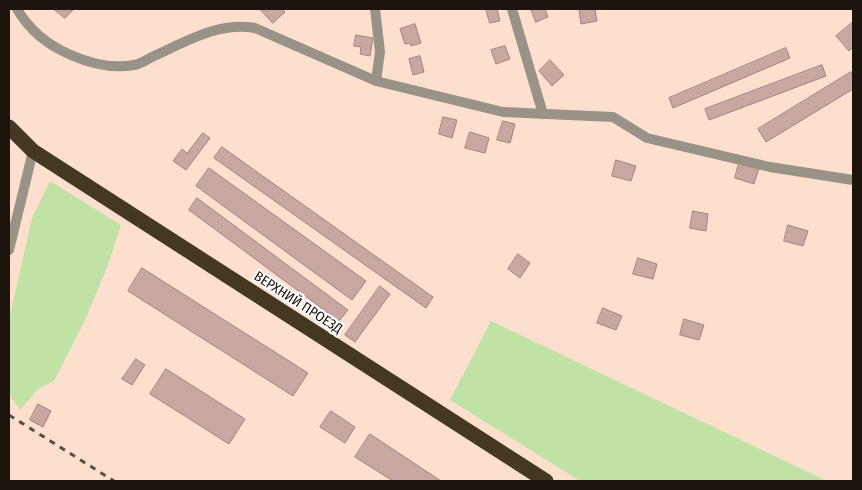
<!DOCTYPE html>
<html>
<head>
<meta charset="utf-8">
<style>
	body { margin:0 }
	#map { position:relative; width:862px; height:490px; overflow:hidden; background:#fcdfcd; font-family:"Fira Sans Condensed",sans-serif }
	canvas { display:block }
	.frame { position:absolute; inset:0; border:10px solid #1d140e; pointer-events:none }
</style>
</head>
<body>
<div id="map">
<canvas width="862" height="490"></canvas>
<div class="frame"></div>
</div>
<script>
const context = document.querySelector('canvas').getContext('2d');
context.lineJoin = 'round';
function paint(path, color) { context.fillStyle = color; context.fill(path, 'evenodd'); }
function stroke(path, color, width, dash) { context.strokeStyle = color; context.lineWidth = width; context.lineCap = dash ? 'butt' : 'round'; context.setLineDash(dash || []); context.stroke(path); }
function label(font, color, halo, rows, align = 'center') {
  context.font = font + ' "Fira Sans Condensed",sans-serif'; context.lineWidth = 4.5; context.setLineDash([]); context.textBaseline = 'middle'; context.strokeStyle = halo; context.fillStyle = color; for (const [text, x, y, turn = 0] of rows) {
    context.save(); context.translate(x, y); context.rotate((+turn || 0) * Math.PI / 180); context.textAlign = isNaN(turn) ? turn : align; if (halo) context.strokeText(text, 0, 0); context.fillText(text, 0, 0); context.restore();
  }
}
paint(new Path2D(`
	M50 181 121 225 108 265 85 320 54 381 38 389 20 410 9 394V320L32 218Z
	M491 321 827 481H580L450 400Z`), '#c1e2a5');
const building = new Path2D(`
	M54 9H74L65 18Z
	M260 9H282L285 12 273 23Z
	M486 9H497L500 21 490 23Z
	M531 9H545L548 17 536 22Z
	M595 9 597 21 581 24 579 10Z
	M853 22V47L849 51 836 36Z
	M415 24 421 43 411 46 410 43 405 44 400 29Z
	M356 35 373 38 370 56 360 54 361 47 354 46Z
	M505 46 510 59 496 64 491 50Z
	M786 48 790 58 673 108 669 98Z
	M420 56 424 72 413 75 409 59Z
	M550 60 564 75 552 86 539 71Z
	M822 65 826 76 709 120 705 109Z
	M851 72 853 76V89L766 142 758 129Z
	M443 117 457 120 452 138 439 134Z
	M503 121 515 124 510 143 497 140Z
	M470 132 489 138 485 153 465 148Z
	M203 133 210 138 186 170 173 161 182 149 187 153Z
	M222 147 433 297 426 308 214 158Z
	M616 160 636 166 631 181 612 176Z
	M739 163 759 168 754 184 735 178Z
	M209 168 366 281 352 300 196 186Z
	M197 198 348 310 339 321 189 210Z
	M693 211 708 214 706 231 690 228Z
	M788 225 808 231 803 246 784 241Z
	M518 254 530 263 520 278 508 269Z
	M638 258 657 264 653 279 633 274Z
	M142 268 308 373 293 396 128 291Z
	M380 286 390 294 355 342 345 335Z
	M603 308 622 316 616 330 597 323Z
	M684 319 704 325 699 340 680 335Z
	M136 359 145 365 132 385 122 379Z
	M166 369 245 419 229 444 150 394Z
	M38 404 51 411 43 427 30 420Z
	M331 411 355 427 345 443 320 427Z
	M370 434 441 481H393L355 457Z`);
paint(building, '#c8a7a0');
stroke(building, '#a2837c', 1);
stroke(new Path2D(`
	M17 9C30 31 47 45 71 55 91 64 111 69 134 65 141 64 148 59 154 56 185 42 220 21 255 28L376 81 503 112 613 117 647 138 770 167 853 180
	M375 9 380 52 376 81
	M512 9 543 114
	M9 250 33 151`), '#999387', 10);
stroke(new Path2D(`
	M9 127 33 151 546 481`), '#453821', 15);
stroke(new Path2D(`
	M9 415 114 481`), '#5b4d43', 3, [6, 6]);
label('14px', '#1d140e', '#fff', [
	["ВЕРХНИЙ ПРОЕЗД",298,303,33]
]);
</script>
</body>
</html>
